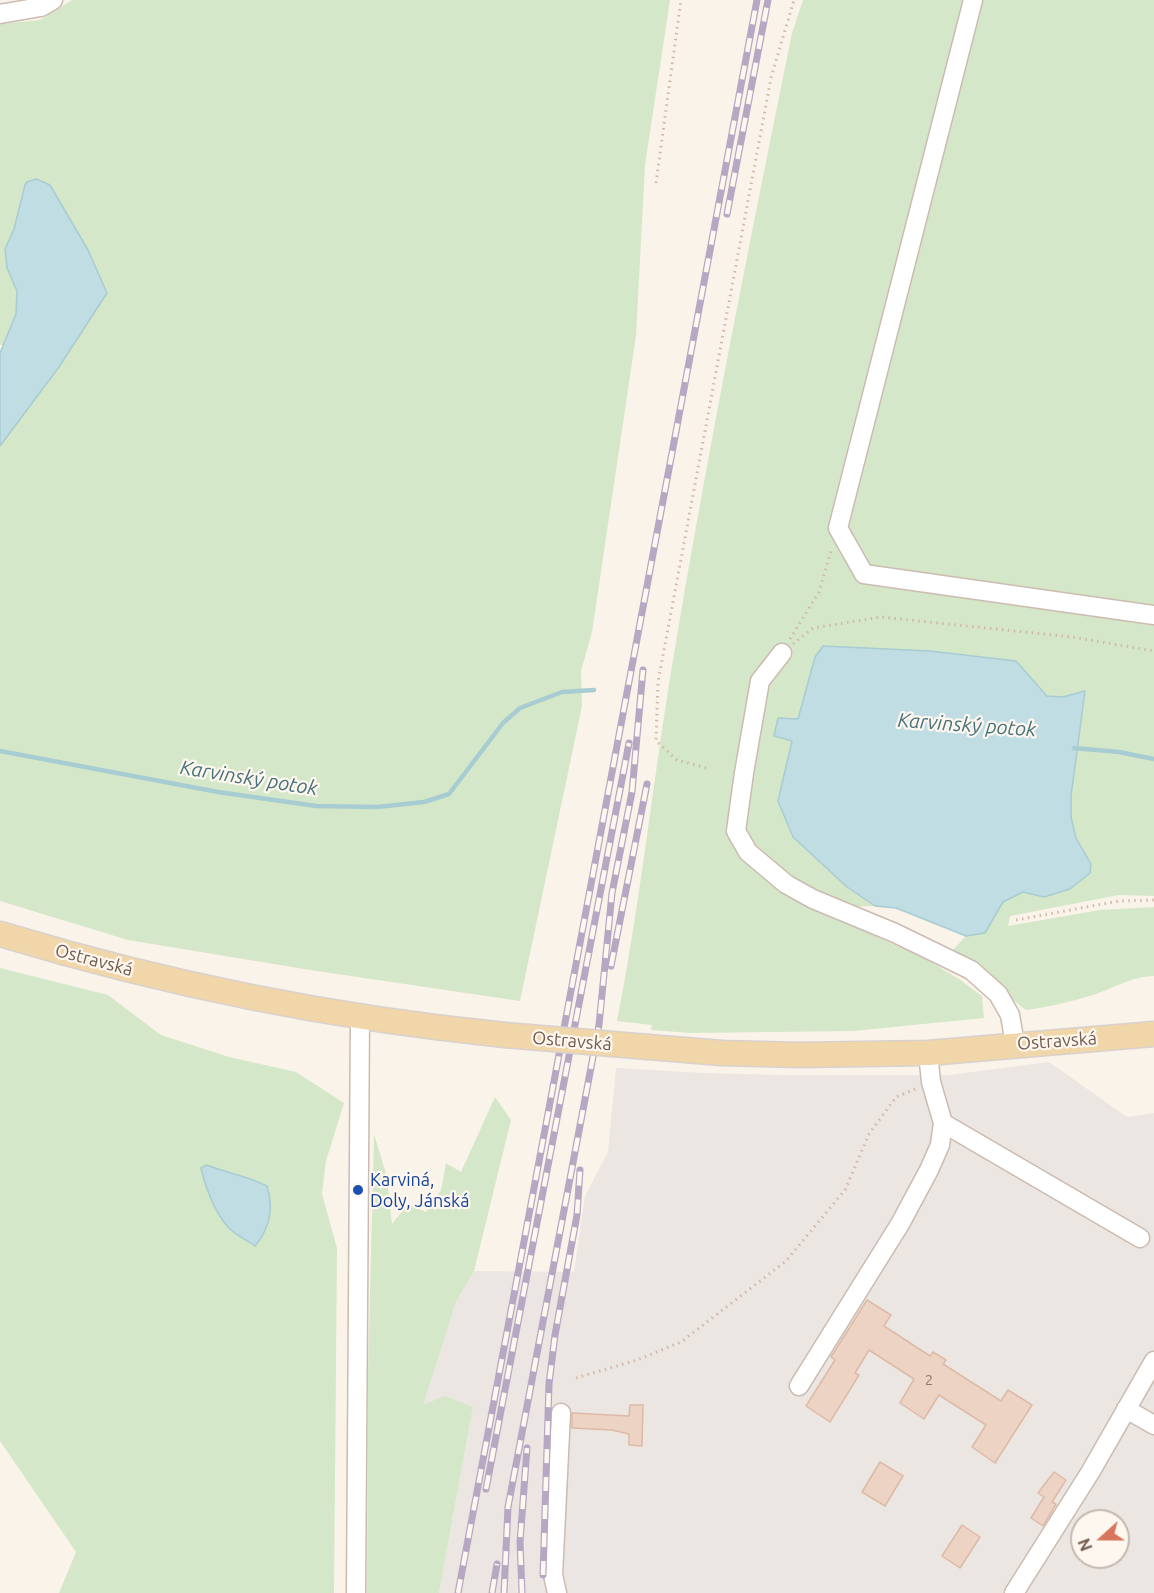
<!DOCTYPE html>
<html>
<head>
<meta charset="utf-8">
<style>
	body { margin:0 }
	#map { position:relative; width:1154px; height:1593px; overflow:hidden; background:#faf3e9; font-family:Ubuntu,sans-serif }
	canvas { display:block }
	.north { position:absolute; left:1070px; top:1509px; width:60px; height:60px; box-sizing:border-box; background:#fdf7ef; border:2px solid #c5b9af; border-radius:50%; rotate:249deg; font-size:16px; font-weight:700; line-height:24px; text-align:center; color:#725b4f }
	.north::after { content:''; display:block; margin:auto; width:21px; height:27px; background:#d6765c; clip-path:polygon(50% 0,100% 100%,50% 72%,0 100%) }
</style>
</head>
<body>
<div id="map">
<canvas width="1154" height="1593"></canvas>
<div class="north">N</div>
</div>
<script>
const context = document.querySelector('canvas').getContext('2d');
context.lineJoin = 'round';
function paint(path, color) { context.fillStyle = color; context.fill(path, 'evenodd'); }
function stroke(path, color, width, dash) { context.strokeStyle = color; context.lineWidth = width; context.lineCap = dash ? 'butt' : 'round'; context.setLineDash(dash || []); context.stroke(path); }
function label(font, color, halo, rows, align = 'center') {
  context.font = font + ' Ubuntu,sans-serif'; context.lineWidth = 4.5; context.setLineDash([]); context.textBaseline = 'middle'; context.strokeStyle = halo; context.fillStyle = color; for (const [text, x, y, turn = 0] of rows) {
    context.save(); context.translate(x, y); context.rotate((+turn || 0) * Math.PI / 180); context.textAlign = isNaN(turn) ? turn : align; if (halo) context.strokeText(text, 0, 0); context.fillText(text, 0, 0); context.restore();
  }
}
paint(new Path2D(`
	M1049 1062 1127 1117 1154 1113V1593H439L473 1407 422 1405 456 1302 474 1271 574 1272 585 1196 608 1152 616 1068 703 1073 786 1075H949ZM1082 1521H1118V1557H1082Z`), '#ebe6e2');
paint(new Path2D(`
	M72 0H670L645 165 636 336 592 632 581 671 582 706 520 1001 310 970 128 940 0 901V446L59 367 107 293 27 182 14 229 5 249 7 268 17 291 16 314 4 345H0V24L40 20Z
	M803 0H1154V896L1119 895 1010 916 1008 926 1100 910 1154 907V976C1134 976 1115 987 1096 994 1074 1001 1049 1007 1026 1010L1013 1000 988 972 953 950 966 936 985 933 1003 902 1023 892 1044 897 1070 889 1090 873 1076 839 1071 817V796L1063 697 1047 696 1016 661 930 651 824 646 798 719 778 718 793 741 778 801 824 866 875 906 813 908 924 958 959 979 982 996 984 1018 853 1031 691 1033 651 1030 652 1025 617 1021C640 905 652 788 671 672 706 458 749 245 792 33Z
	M0 968 108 995 161 1035 229 1057 296 1072 344 1103 326 1161 322 1194 337 1248 334 1593H59L76 1552 0 1441Z
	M495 1097 511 1120 474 1271 456 1302 423 1405 445 1396 473 1407 439 1593H367L368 1376 374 1134 387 1177 392 1224 408 1204 426 1212 441 1190 446 1163 461 1172Z`), '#d5e7c9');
const water = new Path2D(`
	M36 179 50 185 88 250 107 293 59 367 0 446V353L16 314 17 291 7 268 5 249 14 229 25 185 27 182Z
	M823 646 930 651 1016 661 1047 696 1063 697 1085 691 1071 796V817L1076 838 1091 864 1090 873 1070 889 1044 897 1023 892 1003 902 985 933 966 936 896 908 875 906 847 887 793 837 778 801 792 741 774 736 778 718 798 719 815 657Z
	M207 1165C227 1173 248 1176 267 1186 274 1208 269 1229 255 1246 247 1240 235 1235 228 1227 213 1210 206 1189 201 1168Z`);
paint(water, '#bfdde2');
stroke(water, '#a7ccd2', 1.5);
stroke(new Path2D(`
	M1074 748 1119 752 1154 759
	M0 751 218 792 316 806 377 807 424 802 449 794 503 723 520 708 562 692 594 690`), '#a7ccd2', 4.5);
const building = new Path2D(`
	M867 1300 891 1315 884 1326 930 1356 933 1352 946 1360 943 1364 1001 1401 1008 1390 1032 1405 995 1463 972 1447 986 1425 939 1395 924 1419 900 1403 914 1379 869 1350 855 1373 859 1375 830 1422 806 1406 835 1360 831 1357Z
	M630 1405H643L642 1446 629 1445V1434L612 1430 572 1428V1413L629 1416Z
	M880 1462 903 1476 885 1506 862 1492Z
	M1054 1472 1066 1480 1052 1502 1056 1504 1043 1526 1031 1518 1044 1497 1038 1493Z
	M962 1525 980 1537 960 1568 942 1556Z`);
paint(building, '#edd3c4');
stroke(building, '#ddbaa6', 1.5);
const minor = new Path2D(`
	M973 0 838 528 864 574 1154 615
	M0 14 41 7 53 0
	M782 653 760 681 744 773 736 831 748 852 786 884 813 899 895 933 971 970 998 994 1010 1015 1015 1044
	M943 1123 1140 1238
	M799 1386 900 1224 929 1170 940 1145 943 1123 931 1082 928 1053
	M1126 1409 1154 1425
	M356 1593 360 1017
	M557 1593 553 1575 561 1413
	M1014 1593 1091 1471 1154 1361`);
const major = new Path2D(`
	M0 934C165 984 333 1018 505 1035
	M648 1047 722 1053 799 1055 928 1053 1154 1034`);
stroke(minor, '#cbbbb0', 21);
stroke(major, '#d8d1ce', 27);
stroke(new Path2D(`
	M656 183 681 0
	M790 639 819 592 832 548
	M793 644 813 628 881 617 1072 637 1154 651
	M706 768 677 760 656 741 658 682 771 78 794 0
	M1016 920 1119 901 1154 900
	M576 1378 637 1360 681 1342 786 1261 845 1190 869 1134 896 1097 918 1088`), '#d2b7a7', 3, [1.5, 4.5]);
stroke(minor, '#fff', 18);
stroke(major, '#f1d6a9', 24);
const rail = new Path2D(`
	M727 214 768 0
	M611 966 647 784
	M486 1489 629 743
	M543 1575 549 1384 555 1335 577 1215 580 1170
	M458 1593 757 0
	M492 1593 497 1564
	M504 1593 508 1507 599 1025 612 893 632 792 643 670
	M522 1593 520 1542 527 1448`);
stroke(rail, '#b6a8c3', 7);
stroke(rail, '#fdf7ef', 4.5, [14]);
const majorBridge = new Path2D(`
	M505 1035 648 1047`);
stroke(majorBridge, '#d8d1ce', 27, []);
stroke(majorBridge, '#f1d6a9', 24);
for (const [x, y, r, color] of [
	[358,1190,6,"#1a4fb4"]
]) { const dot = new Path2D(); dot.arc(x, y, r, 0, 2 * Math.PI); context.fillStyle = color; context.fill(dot); stroke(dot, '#fdf7ef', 2); }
label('15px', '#91796c', null, [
	["2",929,1380]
]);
label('18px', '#725b4f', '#fdf7ef', [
	["Ostravská",94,960,15],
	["Ostravská",572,1041,5],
	["Ostravská",1057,1041,-4]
]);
label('18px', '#164399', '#fdf7ef', [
	["Karviná,",370,1180],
	["Doly, Jánská",370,1201]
], 'left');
label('italic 20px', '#48737b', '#fdf7ef', [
	["Karvinský potok",967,725,4],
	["Karvinský potok",249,778,9]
]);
</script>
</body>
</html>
